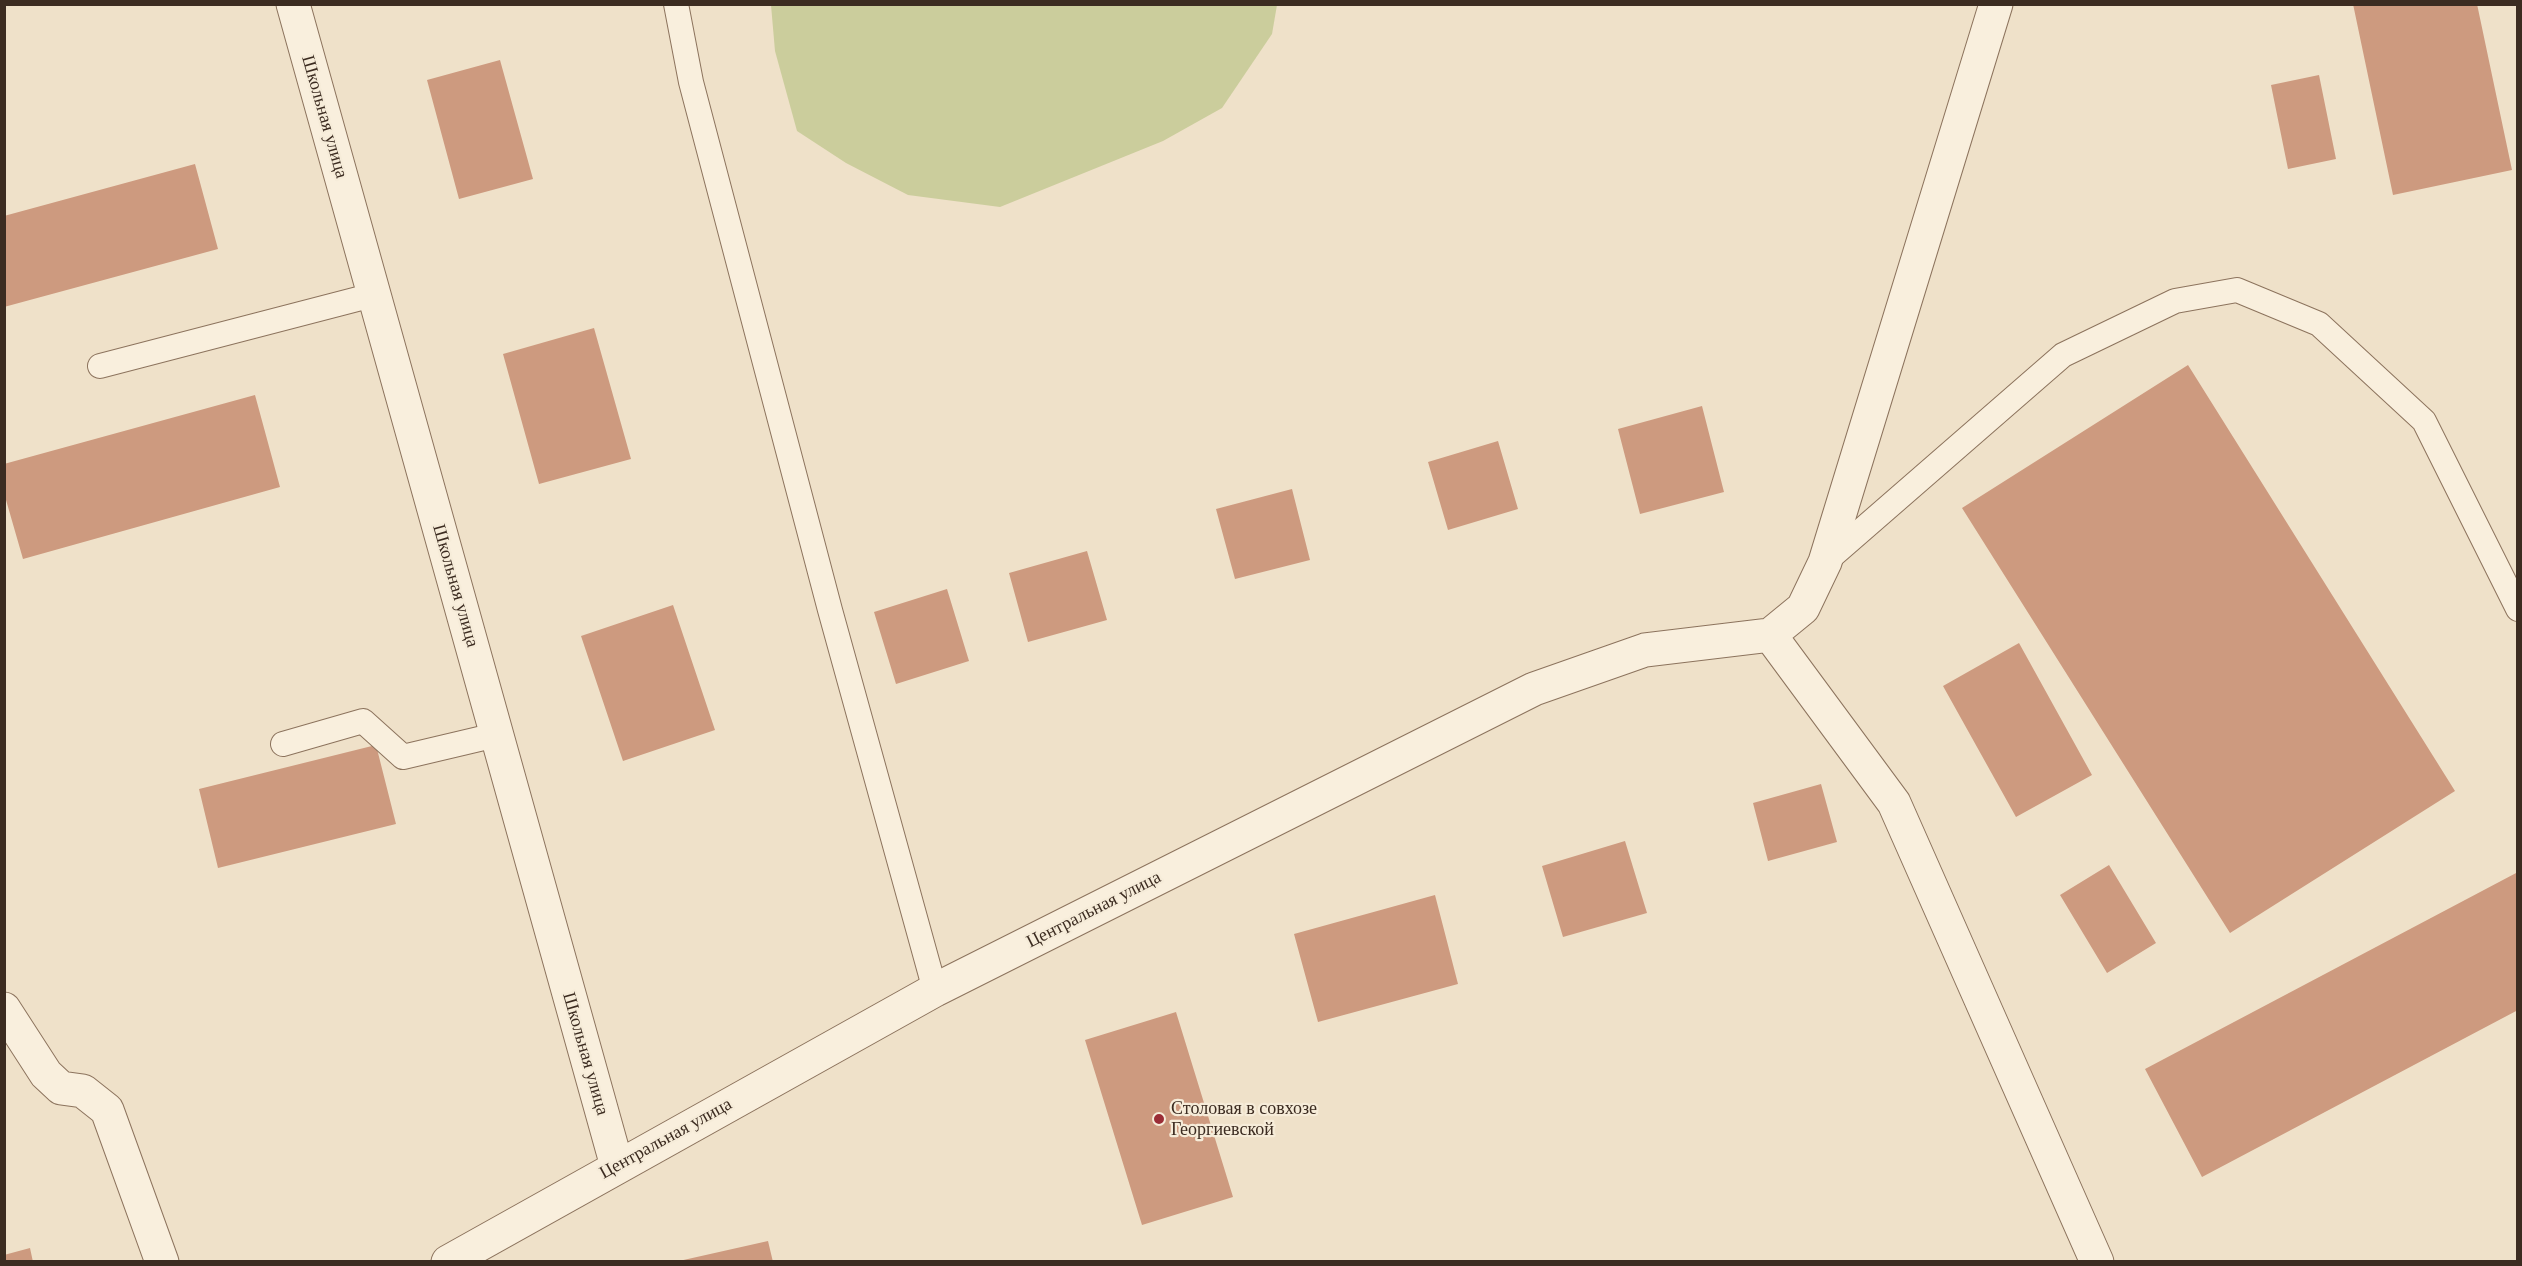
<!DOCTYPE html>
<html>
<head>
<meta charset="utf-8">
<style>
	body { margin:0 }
	#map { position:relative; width:2522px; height:1266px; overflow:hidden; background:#efe1c9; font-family:Georgia,serif }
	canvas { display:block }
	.frame { position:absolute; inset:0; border:6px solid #3c2c21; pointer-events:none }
</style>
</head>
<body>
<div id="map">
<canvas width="2522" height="1266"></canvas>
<div class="frame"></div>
</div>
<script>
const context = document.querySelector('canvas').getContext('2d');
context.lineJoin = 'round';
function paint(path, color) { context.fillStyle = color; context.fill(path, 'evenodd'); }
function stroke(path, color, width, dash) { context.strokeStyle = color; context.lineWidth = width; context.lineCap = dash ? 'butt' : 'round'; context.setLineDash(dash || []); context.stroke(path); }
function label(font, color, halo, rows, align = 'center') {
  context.font = font + ' Georgia,serif'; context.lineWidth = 4.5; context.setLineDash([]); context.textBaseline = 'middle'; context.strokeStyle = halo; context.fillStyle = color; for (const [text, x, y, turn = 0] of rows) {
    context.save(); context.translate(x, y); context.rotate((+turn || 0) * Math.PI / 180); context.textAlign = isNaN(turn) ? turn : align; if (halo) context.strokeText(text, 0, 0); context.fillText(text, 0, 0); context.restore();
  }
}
paint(new Path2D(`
	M771 5V4L1277 5 1272 34 1222 108 1163 141 1000 207 908 195 846 163 797 131 775 51Z`), '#cbcd9c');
paint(new Path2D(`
	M2353 4H2477L2512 170 2393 195Z
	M500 60 533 179 459 199 427 80Z
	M2319 75 2336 159 2288 169 2271 85Z
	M195 164 218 249 4 307V216Z
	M594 328 631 459 539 484 503 354Z
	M2188 365 2455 791 2230 933 1962 508Z
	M255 395 280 487 23 559 4 493V464Z
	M1702 406 1724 492 1640 514 1618 429Z
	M1498 441 1518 509 1448 530 1428 462Z
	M1292 489 1310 560 1235 579 1216 509Z
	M1087 551 1107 620 1028 642 1009 573Z
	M947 589 969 661 896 684 874 612Z
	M673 605 715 730 623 761 581 636Z
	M2019 643 2092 775 2016 817 1943 686Z
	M376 745 396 824 218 868 199 789Z
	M1821 784 1837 842 1768 861 1753 803Z
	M1625 841 1647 913 1563 937 1542 866Z
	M2109 865 2156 943 2107 973 2060 895Z
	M2518 872V1010L2202 1177 2145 1069Z
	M1435 895 1458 984 1318 1022 1294 934Z
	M1176 1012 1233 1197 1142 1225 1085 1040Z
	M768 1241 773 1262H679V1261Z
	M30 1248 33 1262H4V1255Z`), '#cd9a7f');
const service = new Path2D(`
	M676 4 691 82 830 610 935 990
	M100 366 373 295
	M1825 562 2063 355 2175 301 2237 290 2319 324 2424 421 2518 609
	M283 744 363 721 403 757 496 735`);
const minor = new Path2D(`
	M293 4 617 1166
	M1770 635 1894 803 2097 1262
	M1770 635 1803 608 1825 562 1996 4
	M4 1009 46 1074 61 1088 83 1091 107 1110 162 1262
	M448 1262 935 990 1534 689 1645 650 1770 635`);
stroke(service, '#8c735d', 26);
stroke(minor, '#8c735d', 35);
stroke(service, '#f9efdd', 24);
stroke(minor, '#f9efdd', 33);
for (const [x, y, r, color] of [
	[1159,1119,6,"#9b2d36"]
]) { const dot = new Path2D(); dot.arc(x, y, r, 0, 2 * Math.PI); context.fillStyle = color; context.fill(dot); stroke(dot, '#f6ecd9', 2); }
label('18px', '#3c2c21', '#f6ecd9', [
	["Школьная улица",324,117,74],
	["Школьная улица",455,586,74],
	["Центральная улица",1094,910,-27],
	["Школьная улица",585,1054,74],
	["Центральная улица",666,1139,-29]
]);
label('18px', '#3c2c21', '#f6ecd9', [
	["Столовая в совхозе",1171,1109],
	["Георгиевской",1171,1130]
], 'left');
</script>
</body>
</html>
